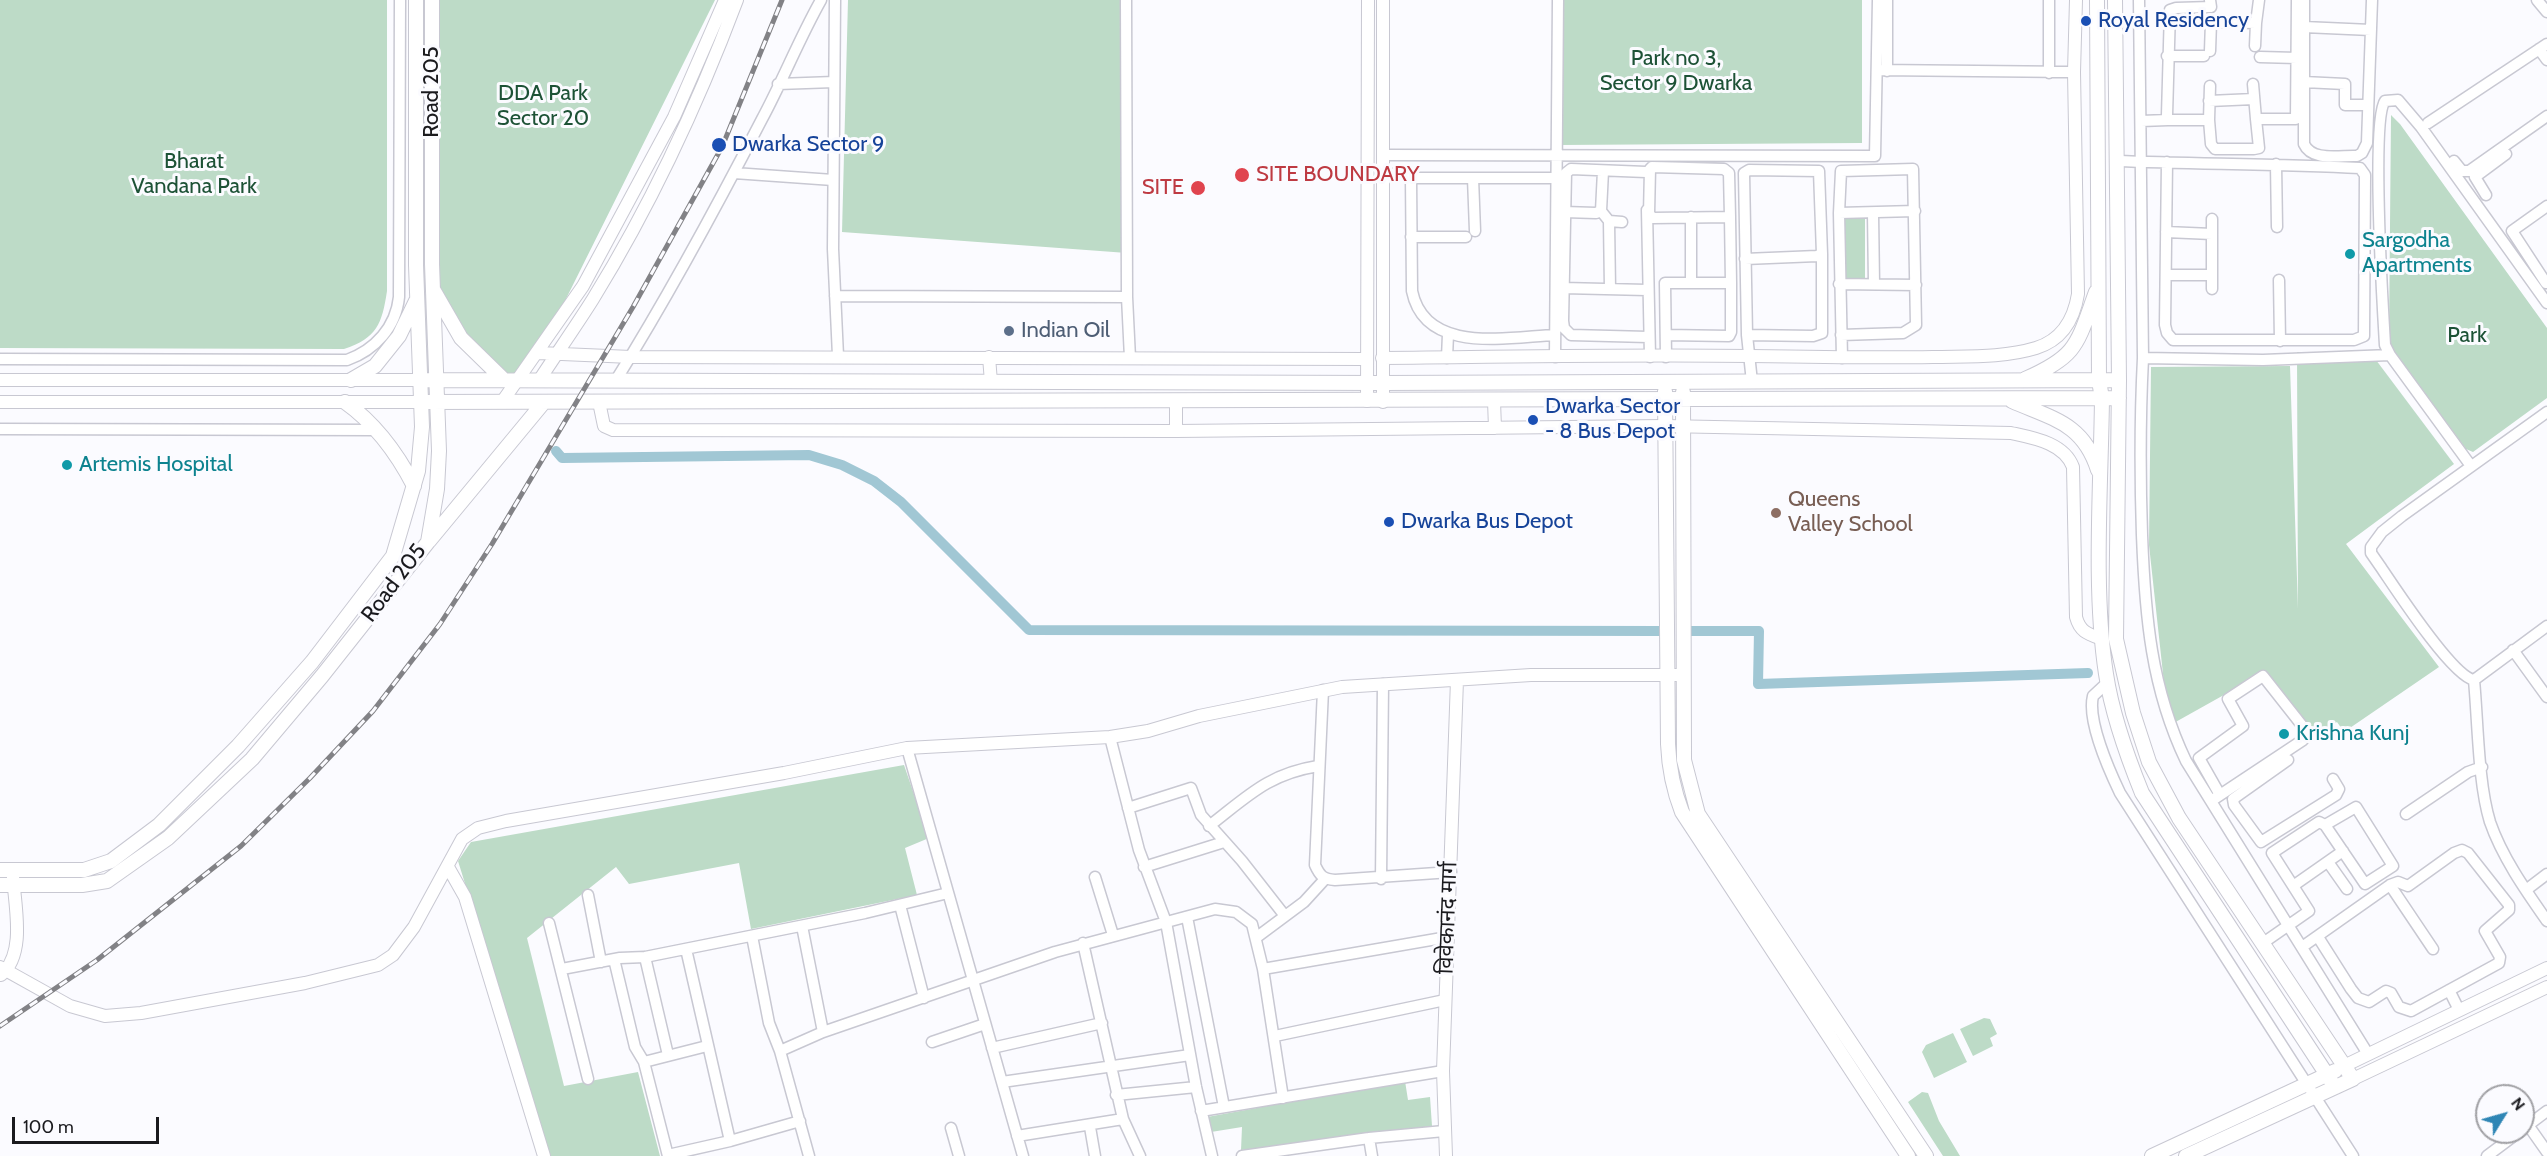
<!DOCTYPE html>
<html>
<head>
<meta charset="utf-8">
<style>
	body { margin:0 }
	#map { position:relative; width:2547px; height:1156px; overflow:hidden; background:#fbfbff; font-family:Cabin,sans-serif }
	canvas { display:block }
	.north { position:absolute; left:2475px; top:1084px; width:60px; height:60px; box-sizing:border-box; background:#fbfbff; border:2px solid #a1a1a5; border-radius:50%; rotate:53deg; font-size:16px; font-weight:700; line-height:24px; text-align:center; color:#1a1a1e }
	.north::after { content:''; display:block; margin:auto; width:21px; height:27px; background:#2f86b5; clip-path:polygon(50% 0,100% 100%,50% 72%,0 100%) }
	.scale { position:absolute; left:12px; top:1117px; width:147px; height:27px; box-sizing:border-box; border:3px solid #1a1a1e; border-top:0; padding-left:8px; font-size:18px; line-height:21px; white-space:nowrap; color:#1a1a1e; -webkit-text-stroke:4px #fbfbff; paint-order:stroke }
</style>
</head>
<body>
<div id="map">
<canvas width="2547" height="1156"></canvas>
<div class="north">N</div>
<div class="scale">100 m</div>
</div>
<script>
const context = document.querySelector('canvas').getContext('2d');
context.lineJoin = 'round';
function paint(path, color) { context.fillStyle = color; context.fill(path, 'evenodd'); }
function stroke(path, color, width, dash) { context.strokeStyle = color; context.lineWidth = width; context.lineCap = dash ? 'butt' : 'round'; context.setLineDash(dash || []); context.stroke(path); }
function label(font, color, halo, rows, align = 'center') {
  context.font = font + ' Cabin,"Noto Sans Devanagari",sans-serif'; context.lineWidth = 6; context.setLineDash([]); context.textBaseline = 'middle'; context.strokeStyle = halo; context.fillStyle = color; for (const [text, x, y, turn = 0] of rows) {
    context.save(); context.translate(x, y); context.rotate((+turn || 0) * Math.PI / 180); context.textAlign = isNaN(turn) ? turn : align; if (halo) context.strokeText(text, 0, 0); context.fillText(text, 0, 0); context.restore();
  }
}
paint(new Path2D(`
	M0 0H387V291C382 324 377 338 344 349L0 348Z
	M438 0H715L539 353 518 380 485 363 433 290Z
	M848 0H1125L1127 253 842 232Z
	M1557 0H1862V143L1560 145Z
	M2391 115 2400 124 2547 328V398L2473 452 2466 449 2392 349 2389 336Z
	M1844 218H1865V280L1843 279Z
	M2297 352H2370L2454 464 2346 544 2439 667 2344 732 2337 722 2313 737 2265 672 2172 724 2164 683 2149 545 2151 367 2290 366 2298 609Z
	M904 765 929 838 905 848 917 895 751 929 739 863 629 884 616 867 527 938 564 1086 638 1072 660 1156H550L458 861 471 842Z
	M1984 1018 1990 1019 1997 1034 1990 1038 1993 1046 1973 1056 1960 1029Z
	M1953 1033 1967 1062 1934 1078 1922 1052 1926 1045Z
	M1405 1081 1408 1100 1430 1097 1432 1126 1241 1150 1242 1127 1211 1132 1207 1117Z
	M1922 1092 1928 1093 1939 1121 1960 1156H1943L1908 1102Z`), '#bddbc7');
stroke(new Path2D(`
	M556 451 562 458 809 455 842 465 874 481 901 502 1029 630 1662 631
	M1689 631H1759L1758 684 2088 673`), '#a1c7d4', 10);
const minor = new Path2D(`
	M835 0 833 249 838 356
	M1126 0 1127 297 1130 358
	M1887 0V71
	M2049 0V73
	M2139 0 2143 358 2263 360 2390 355
	M2210 0 2211 7 2176 8 2170 10 2167 115 2168 120H2209L2211 144 2215 149H2254L2259 148 2256 119H2296L2297 0
	M2304 0V144C2312 162 2341 155 2357 156L2362 153 2367 143 2372 0
	M2537 0 2547 12
	M2256 23 2259 0
	M2304 27 2371 30
	M2539 49 2547 60
	M2210 51 2211 22 2256 23 2255 46
	M2167 56H2204
	M2260 57 2297 58
	M1878 70 2074 72
	M2304 82 2345 84V105H2367
	M778 84 834 82
	M2253 84 2256 119
	M2209 101 2254 99
	M2209 120 2210 86
	M2141 121 2168 120
	M2428 123 2547 44
	M1383 155 1875 156 1878 0
	M2117 161C2198 164 2279 164 2360 168L2365 175 2364 336 2354 340H2173L2167 333 2165 325 2167 162
	M2454 161 2462 171H2469L2547 116
	M2276 164 2277 227
	M1652 167 1724 169 1729 173 1730 217 1653 218 1649 214 1650 169Z
	M1646 172 1571 169 1566 173 1563 321 1564 328 1571 335 1648 337
	M734 173 833 180
	M1383 174H1405L1411 178 1412 291C1425 355 1508 337 1555 335
	M1411 178H1556
	M1473 178 1475 231
	M2486 195 2475 177 2506 154
	M1647 210 1650 357
	M1601 211 1609 221 1610 289
	M1564 212 1596 213 1601 211 1603 171
	M1839 213 1841 171 1913 169 1916 325 1903 333 1841 335
	M1873 213 1874 284
	M1691 217V281
	M1730 217 1731 283
	M1609 221 1622 222
	M2166 232 2212 234
	M1411 237H1466
	M1745 259 1817 256 1822 254 1819 171 1749 170 1744 173 1747 335 1752 382
	M2166 275H2212
	M2279 280 2280 341
	M2546 283 2512 231 2547 206
	M1839 284 1916 285
	M1563 288 1647 290
	M2212 289V219
	M835 296 1127 297
	M1747 335 1813 336 1822 333V254
	M1555 357 1558 0
	M1666 357 1665 283H1731V332L1729 336 1666 335
	M1447 358 1448 334
	M1842 358 1839 213 1915 211
	M2143 358C2140 417 2140 476 2142 535 2145 615 2151 688 2186 761L2368 1054
	M0 359 347 360C375 350 396 327 399 297L400 0
	M616 380C669 295 716 208 762 119 783 80 799 39 821 0
	M0 429 377 430
	M2471 466 2390 355 2385 345C2383 311 2371 119 2385 101L2398 100 2421 127 2547 303
	M2513 650 2547 697
	M2474 680C2452 676 2395 588 2380 566L2371 553V547L2382 532 2402 516 2547 412
	M2474 680C2478 722 2478 783 2490 822 2502 857 2526 891 2547 921
	M2474 680 2547 626
	M2108 682 2093 696C2087 720 2109 770 2120 793L2353 1156
	M1323 690 1315 865C1320 876 1323 879 1335 880L1451 872
	M1110 737 1139 850 1166 922 1196 1087 1212 1156
	M907 748 1023 1156
	M2288 760 2233 799 2234 805 2261 842 2336 795 2339 789 2333 779
	M2211 801 2303 740 2305 737 2304 728 2263 676 2228 699 2243 726 2199 758 2220 795
	M1128 808 1191 788 1201 815 1242 861 1285 916
	M2406 814 2468 772 2482 767
	M1209 826C1248 796 1268 774 1318 766
	M2328 862 2347 889
	M1144 867 1224 842
	M1095 877 1113 935
	M1381 879 1383 684
	M2390 885 2433 949
	M2293 886 2343 851
	M2526 890 2547 874
	M588 895 601 962
	M900 905 924 998
	M1187 917 1224 1107
	M549 923 588 1079
	M802 926 823 1032
	M752 936 769 1023 780 1051
	M1257 937 1304 902 1325 879
	M1083 943 1123 1119
	M2263 943 2309 911 2272 853 2319 822 2325 825 2365 884 2393 866 2356 807 2325 825
	M2302 947 2390 885 2398 882 2408 886 2454 853 2462 850 2468 853 2509 905V910L2485 931 2500 957 2499 963 2411 1011 2399 1007 2391 993 2386 991 2369 1002 2358 998 2351 989 2318 937
	M686 949 730 1141 800 1121
	M645 957 668 1055
	M614 959 635 1047 644 1062 668 1156
	M562 969 620 958 645 957 865 913 948 893
	M1263 969 1448 937
	M2449 990 2459 1010
	M1275 1036 1445 1000
	M932 1042 985 1024
	M992 1048 1102 1023
	M644 1062 707 1046
	M1002 1082 1190 1055
	M1116 1095 1196 1087
	M1201 1111 1443 1071
	M2528 1125 2547 1152
	M1090 1127 1095 1156
	M951 1128 959 1156
	M2523 1129 2547 1111
	M1017 1136 1123 1119 1140 1156
	M1369 1138 1372 1156
	M668 1155 730 1141
	M809 1156 780 1051 823 1032 1055 952 1215 909 1236 912 1252 924 1263 969 1283 1098
	M1242 1156 1369 1138 1444 1131
	M2487 1156 2519 1132`);
const tertiary = new Path2D(`
	M539 353 631 357 1367 359
	M989 357 991 382
	M1382 358C1505 357 1628 354 1751 356 1811 357 1872 358 1933 357 1967 356 2003 358 2036 348 2062 340 2074 319 2078 294L2074 72 2076 0
	M540 379C557 353 576 326 593 299 651 205 698 104 737 0
	M0 380H420
	M1176 401V431
	M1367 401 1368 0
	M1494 401 1495 428
	M0 402H421
	M502 402 583 286 674 117 725 0
	M599 402 604 426 613 430 1176 431 1665 426 2011 433C2034 438 2064 443 2073 467L2076 617C2080 632 2088 634 2102 639
	M1383 402V0
	M448 867 465 897 544 1156
	M0 967 70 1006 105 1016 141 1013 305 983 378 965 393 955 414 927 462 839 478 828 506 821 784 773 907 748 1110 737 1148 731 1199 716 1342 687 1531 675H1684
	M1 975C26 954 15 907 13 877
	M2344 1066 2547 968
	M2353 1079 2547 987
	M1446 1156 1443 1071 1457 680`);
const secondary = new Path2D(`
	M2097 0 2099 381 2102 398C2101 486 2093 589 2106 674 2112 714 2127 756 2142 793L2335 1087
	M2115 0 2119 380 2116 639 2133 713 2149 762 2179 818 2353 1079 2186 1156
	M434 291 461 338 504 380
	M2025 379C2078 356 2077 344 2096 292
	M351 380 375 366 399 336 416 301
	M420 380 1382 383 2119 380
	M1665 391 1668 744C1669 768 1673 789 1682 812L1908 1156
	M1683 392 1684 760 1698 814 1926 1156
	M2012 401C2053 419 2083 423 2098 470
	M345 402C376 424 397 453 414 486
	M421 402 2119 398
	M429 541 544 402
	M0 870H84L111 861 159 825 238 746 312 662 393 556 418 471 422 427 416 265V0
	M0 885H82L107 881 168 838 252 759 322 676 428 542 437 489 439 451 432 264V0
	M2152 1156 2335 1071`);
stroke(minor, '#c8c8d2', 13);
stroke(tertiary, '#c8c8d2', 14);
stroke(secondary, '#c8c8d2', 16);
stroke(minor, '#fff', 10);
stroke(tertiary, '#fff', 12);
stroke(secondary, '#fff', 14);
const rail = new Path2D(`
	M0 1026 97 960 241 846 310 778 373 711 440 624 492 544 633 307 722 147 782 0`);
stroke(rail, '#828286', 5);
stroke(rail, '#fbfbff', 3, [9]);
for (const [x, y, r, color] of [
	[2086,21,6,"#1a4fb4"],
	[719,145,8,"#1a4fb4"],
	[1242,175,8,"#e0444e"],
	[1198,188,8,"#e0444e"],
	[2350,254,6,"#0f9aa8"],
	[1009,331,6,"#5c6f8a"],
	[1533,420,6,"#1a4fb4"],
	[67,465,6,"#0f9aa8"],
	[1776,513,6,"#8d6e63"],
	[1389,522,6,"#1a4fb4"],
	[2284,734,6,"#0f9aa8"]
]) { const dot = new Path2D(); dot.arc(x, y, r, 0, 2 * Math.PI); context.fillStyle = color; context.fill(dot); stroke(dot, '#fbfbff', 2); }
label('22px', '#164399', '#fbfbff', [
	["Royal Residency",2098,21],
	["Dwarka Sector 9",732,145],
	["Dwarka Sector",1545,407],
	["- 8 Bus Depot",1545,432],
	["Dwarka Bus Depot",1401,522]
], 'left');
label('22px', '#1d5236', '#fbfbff', [
	["Park no 3,",1676,59],
	["Sector 9 Dwarka",1676,84],
	["DDA Park",543,94],
	["Sector 20",543,119],
	["Bharat",194,162],
	["Vandana Park",194,187],
	["Park",2467,336]
]);
label('22px', '#1a1a1e', '#fbfbff', [
	["Road 205",432,92,-90],
	["Road 205",394,583,-53],
	["विवेकानंद मार्ग",1448,918,-88]
]);
label('22px', '#be3a42', '#fbfbff', [
	["SITE BOUNDARY",1256,175],
	["SITE",1184,188,"right"]
], 'left');
label('22px', '#0d838f', '#fbfbff', [
	["Sargodha",2362,241],
	["Apartments",2362,266],
	["Artemis Hospital",79,465],
	["Krishna Kunj",2296,734]
], 'left');
label('22px', '#4e5e75', '#fbfbff', [
	["Indian Oil",1021,331]
], 'left');
label('22px', '#785e54', '#fbfbff', [
	["Queens",1788,500],
	["Valley School",1788,525]
], 'left');
</script>
</body>
</html>
